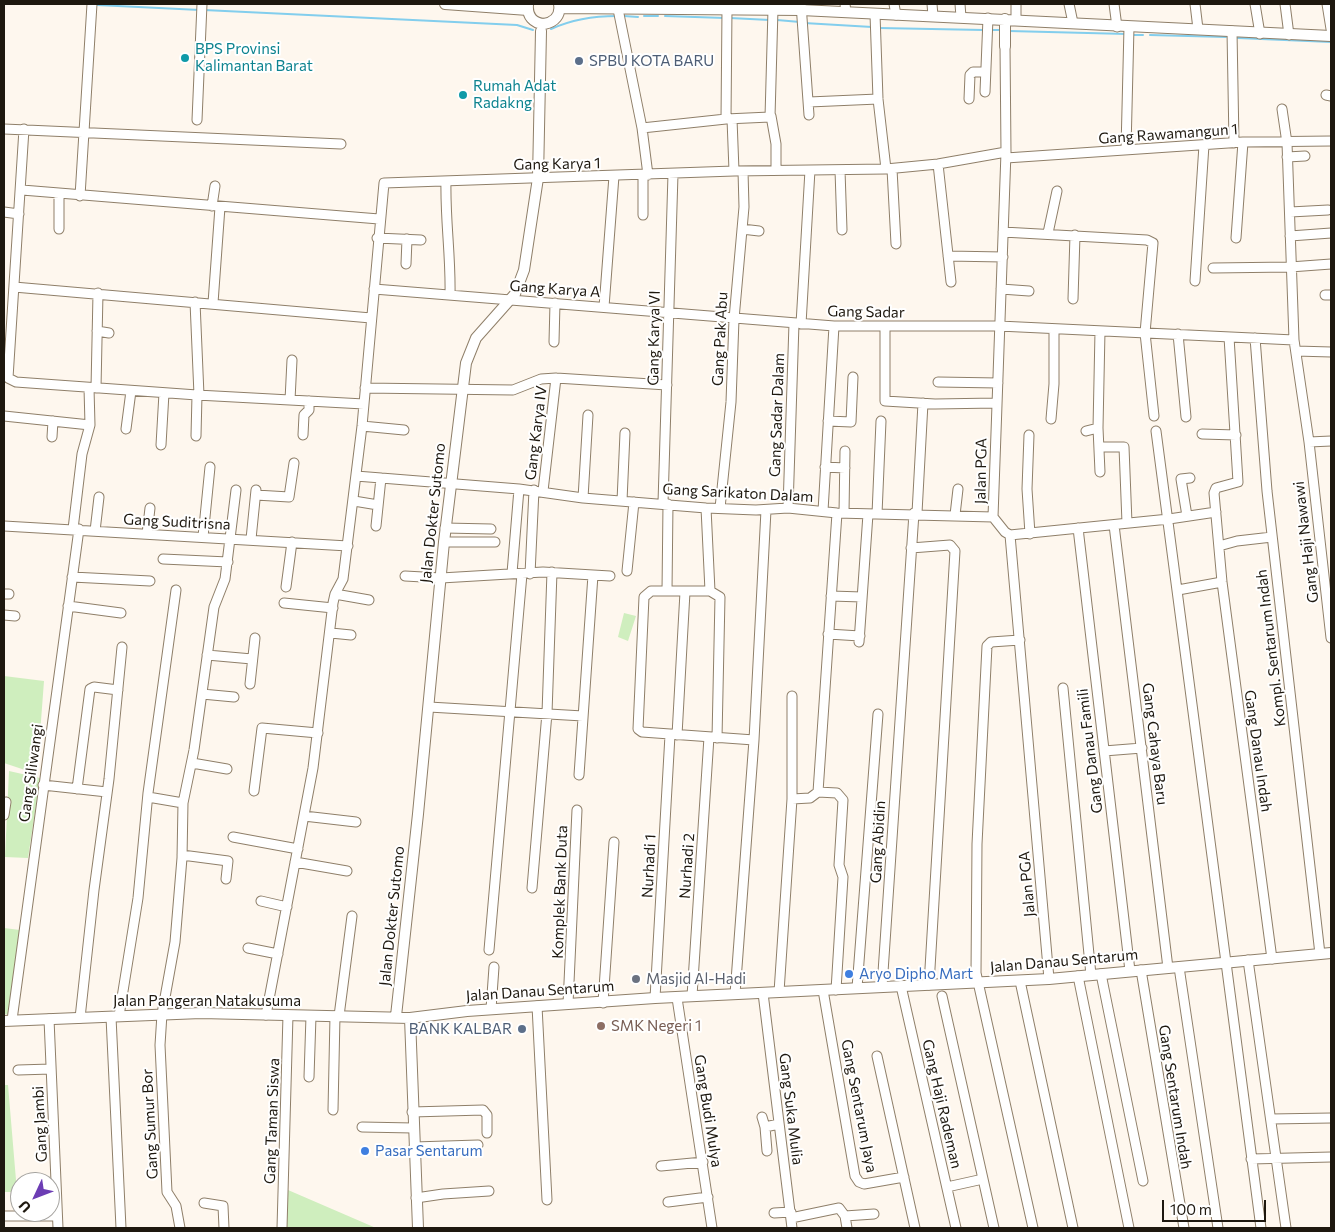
<!DOCTYPE html>
<html>
<head>
<meta charset="utf-8">
<style>
	body { margin:0 }
	#map { position:relative; width:1335px; height:1232px; overflow:hidden; background:#fef7ee; font-family:Commissioner,sans-serif }
	canvas { display:block }
	.frame { position:absolute; inset:0; border:5px solid #1e180f; pointer-events:none }
	.north { position:absolute; left:10px; top:1172px; width:50px; height:50px; box-sizing:border-box; background:#fff; border:1px solid #a5a39f; border-radius:50%; rotate:227deg; font-size:14px; font-weight:700; line-height:20px; text-align:center; color:#1e180f }
	.north::after { content:''; display:block; margin:auto; width:18px; height:22px; background:#6c3db4; clip-path:polygon(50% 0,100% 100%,50% 72%,0 100%) }
	.scale { position:absolute; left:1162px; top:1200px; width:104px; height:22px; box-sizing:border-box; border:2px solid #1e180f; border-top:0; padding-left:6px; font-size:15px; line-height:18px; white-space:nowrap; color:#1e180f; -webkit-text-stroke:4px #fff; paint-order:stroke }
</style>
</head>
<body>
<div id="map">
<canvas width="1335" height="1232"></canvas>
<div class="frame"></div>
<div class="north">U</div>
<div class="scale">100 m</div>
</div>
<script>
const context = document.querySelector('canvas').getContext('2d');
context.lineJoin = 'round';
function paint(path, color) { context.fillStyle = color; context.fill(path, 'evenodd'); }
function stroke(path, color, width, dash) { context.strokeStyle = color; context.lineWidth = width; context.lineCap = dash ? 'butt' : 'round'; context.setLineDash(dash || []); context.stroke(path); }
function label(font, color, halo, rows, align = 'center') {
  context.font = font + ' Commissioner,sans-serif'; context.lineWidth = 4; context.setLineDash([]); context.textBaseline = 'middle'; context.strokeStyle = halo; context.fillStyle = color; for (const [text, x, y, turn = 0] of rows) {
    context.save(); context.translate(x, y); context.rotate((+turn || 0) * Math.PI / 180); context.textAlign = isNaN(turn) ? turn : align; if (halo) context.strokeText(text, 0, 0); context.fillText(text, 0, 0); context.restore();
  }
}
paint(new Path2D(`
	M624 613 636 616 628 641 618 637Z
	M4 676 44 681 37 774 4 763Z
	M9 771 40 778 28 858 5 857Z
	M4 928 20 930 13 1015 4 1014Z
	M4 1085H8L17 1192H4Z
	M288 1190 376 1228H287Z`), '#cfeebe');
stroke(new Path2D(`
	M97 5 200 10
	M204 10 517 25 533 30
	M624 16 638 17
	M644 16H658
	M665 16 725 18
	M730 18 770 20
	M777 20 800 22
	M804 23 872 27
	M879 28 984 30
	M551 29C573 19 593 16 617 16
	M992 30H1002
	M1009 31 1127 34
	M1131 35H1143
	M1150 35 1226 37
	M1238 38 1331 42`), '#83ceed', 2);
const minor = new Path2D(`
	M801 4 809 115
	M845 4 846 12
	M894 4 896 15
	M932 4 933 16
	M960 4 961 17
	M1069 4 1073 23
	M1114 4 1117 27
	M1195 4 1198 29
	M1255 4 1260 34
	M1285 4 1289 35
	M1327 4 1331 29
	M618 9 642 128 648 175
	M875 14 878 99 886 169
	M1016 19V4
	M1232 31 1234 143
	M1005 46 1006 152 993 517 1005 532 1010 535 1049 979
	M985 92 988 18
	M1326 95 1331 96
	M969 99 970 75 973 72H984
	M809 102 878 99
	M1282 109 1287 143 1294 340
	M771 116 776 144V170
	M726 119 727 9
	M732 119 734 171
	M197 120 202 4
	M642 128 726 119 770 117 773 9
	M4 129 341 144
	M24 129 8 378 16 382 197 395 364 404
	M1126 149 1129 27
	M1287 157 1305 156
	M1006 158 1243 142 1331 141
	M938 164 951 282
	M892 169 896 244
	M840 170 842 230
	M643 175V215
	M446 181C445 219 451 257 450 295
	M22 190 379 219
	M80 196 92 4
	M212 206 215 186
	M4 212 19 214
	M1290 212 1328 210
	M59 229V194
	M742 229 759 231
	M1003 232 1147 240 1153 243 1145 333 1154 416
	M1048 233 1057 191
	M1290 236 1331 233
	M377 238 421 240
	M1236 238 1243 142
	M948 256 1003 257
	M406 264 407 239
	M1213 268 1290 267 1331 264
	M1195 281 1204 145
	M14 287 371 318
	M374 289 834 326H999L1294 340 1309 442 1331 638
	M1001 289 1029 291
	M1325 295H1331
	M1073 299 1075 235
	M195 302 199 395
	M213 303 220 207
	M604 307 614 176
	M801 324 810 170
	M885 327V401L935 404 996 403
	M97 331 109 333
	M1178 334 1186 417
	M1229 337 1238 482 1216 488 1214 493 1222 582 1272 959
	M1255 338 1267 491 1320 954
	M554 342 555 303
	M1296 351 1331 352
	M938 382 998 383
	M96 388 98 293
	M365 388 513 390 541 379 556 378 667 385
	M290 400 292 360
	M4 416 90 425
	M1051 419 1054 384V329
	M828 421 851 422 853 377
	M362 426 404 430
	M1098 428 1100 472
	M126 429 131 391
	M1086 431 1098 428 1100 331
	M1156 431 1261 1228
	M1202 434 1236 435
	M303 435 304 415 309 410V401
	M1029 435 1027 489 1030 534
	M196 436 197 395
	M52 437 53 421
	M1309 442 1331 441
	M161 445 164 393
	M1099 447H1124L1127 523
	M825 467 845 468
	M356 476 519 489 583 498 706 508 756 510 788 508 837 513 993 517
	M543 491 556 378
	M256 495 289 497 294 463
	M583 498 588 415
	M354 501 378 505
	M622 501 625 433
	M663 503 673 174
	M668 504 667 591H651L644 597 638 729 642 732 754 740 766 510
	M706 508 710 591
	M720 508 731 402 734 319 744 207 743 171
	M788 508 794 323
	M823 511 834 326
	M844 513 845 451
	M917 513 923 403
	M877 514 881 421
	M955 515 958 489
	M1187 516 1181 479 1190 478
	M1114 525 1168 968
	M4 526 348 546
	M376 526 381 478
	M445 528 491 529
	M1078 528 1130 971
	M73 529 82 454 90 425 89 388
	M95 531 99 497
	M147 534 150 508
	M1010 535 1169 519 1216 512
	M203 537 210 467
	M251 539 256 490
	M444 542H495
	M1219 546 1237 541 1272 537
	M911 548 950 545 955 551 929 985
	M163 559 228 562
	M627 571 634 502
	M512 573 519 489
	M530 574 534 490
	M405 576 441 578 543 572 610 576
	M72 577 150 581
	M286 587 292 542
	M1178 590 1222 582
	M667 591H710L720 597 717 738
	M4 594H9
	M335 594 369 600
	M831 596 862 597
	M284 603 333 608
	M68 606 121 613
	M4 615 15 616
	M331 633 351 635
	M828 634 860 636
	M1020 640 991 642 987 646 977 844 976 973 1033 1228
	M859 642 868 514
	M207 655 252 659
	M250 684 255 638
	M1063 688 1091 975
	M202 694 234 697
	M792 696V799
	M429 707 583 716
	M677 735 685 592
	M1104 751 1142 748
	M192 763 227 769
	M579 775 593 575
	M43 785 107 792
	M77 789 90 689 94 687 118 690
	M254 791 262 728 318 733
	M818 792 837 793 843 800 839 865 843 877 836 990
	M148 797 183 803
	M4 815 6 802
	M304 816 356 822
	M233 837 298 849
	M182 855 228 861 226 879
	M295 862 347 871
	M532 888 547 713 552 572
	M261 901 287 907
	M248 948 278 954
	M489 950 522 574
	M1248 960 1286 1228
	M1179 967 1218 1228
	M1141 970 1184 1228
	M1101 974 1143 1181
	M1078 976 1129 1228
	M1020 981 1073 1228
	M901 986 956 1228
	M882 987 914 513
	M857 988 878 714
	M823 990 855 1176 859 1182 864 1184 904 1177
	M779 992 792 799 810 798 818 792 837 513
	M763 993 792 1228
	M735 994 754 740
	M692 996 709 737
	M942 996 994 1228
	M655 998 670 735
	M677 998 712 1228
	M603 1003 614 842
	M568 1004 577 810
	M537 1006 547 1200
	M491 1009 494 967
	M266 1015 313 768 333 603 335 594 343 579 362 426 384 183 734 171 886 169 938 164 1006 152
	M119 1016 138 898 148 793 176 590
	M339 1016 352 916
	M111 1017 121 1228
	M80 1018 94 890 109 779 122 647
	M49 1019 58 1228
	M12 1020 79 529
	M877 1056 915 1228
	M18 1070 51 1069
	M309 1077 311 1016
	M333 1110 335 1016
	M412 1112 483 1110 487 1115V1133
	M762 1117 765 1127
	M1271 1119 1331 1118
	M362 1127 413 1128
	M414 1147 478 1145
	M767 1151 765 1127 779 1124
	M1251 1159 1331 1157
	M661 1166 703 1162
	M947 1187 983 1179
	M416 1198 443 1194 489 1191
	M668 1202 708 1197
	M204 1203 223 1206 224 1228
	M774 1213 791 1212
	M4 1216H57
	M791 1218 839 1208 845 1216
	M180 1228 176 1206 167 1192 160 1045 162 1014 175 942 182 858 183 803 194 750 214 607 225 579 236 490
	M282 1228 288 1015
	M847 1228 845 1216 874 1214`);
const tertiary = new Path2D(`
	M445 4 528 10
	M528 5C527 16 533 23 544 24 555 22 561 15 559 4
	M560 8 801 10 1331 36
	M1005 19V46
	M396 1016 418 814 444 542 466 363 476 338 515 294 524 270 538 178 541 31
	M410 1018 418 1228
	M4 1021 201 1013 410 1018 467 1011 655 998 1049 979 1331 953`);
stroke(minor, '#8f7f69', 11);
stroke(tertiary, '#8f7f69', 12);
stroke(minor, '#fff', 9);
stroke(tertiary, '#fff', 10);
for (const [x, y, r, color] of [
	[185,58,5,"#0f9aa8"],
	[579,61,5,"#5c6f8a"],
	[463,95,5,"#0f9aa8"],
	[849,974,5,"#3f7fe0"],
	[636,979,5,"#6b7280"],
	[601,1026,5,"#8d6e63"],
	[522,1029,5,"#5c6f8a"],
	[365,1151,5,"#3f7fe0"]
]) { const dot = new Path2D(); dot.arc(x, y, r, 0, 2 * Math.PI); context.fillStyle = color; context.fill(dot); stroke(dot, '#fff', 2); }
label('15px', '#0d838f', '#fff', [
	["BPS Provinsi",195,49],
	["Kalimantan Barat",195,66],
	["Rumah Adat",473,86],
	["Radakng",473,103]
], 'left');
label('15px', '#4e5e75', '#fff', [
	["SPBU KOTA BARU",589,61],
	["BANK KALBAR",512,1029,"right"]
], 'left');
label('15px', '#1e180f', '#fff', [
	["Gang Rawamangun 1",1168,134,-4],
	["Gang Karya 1",557,164,-1],
	["Gang Karya A",555,289,4],
	["Gang Sadar",866,312,1],
	["Gang Karya VI",654,338,-89],
	["Gang Pak Abu",720,339,-87],
	["Gang Sadar Dalam",777,415,-88],
	["Gang Karya IV",536,433,-83],
	["Jalan PGA",981,471,-89],
	["Gang Sarikaton Dalam",738,493,3],
	["Jalan Dokter Sutomo",433,513,-84],
	["Gang Suditrisna",177,522,3],
	["Gang Haji Nawawi",1306,542,-97],
	["Kompl. Sentarum Indah",1271,648,-97],
	["Gang Cahaya Baru",1155,744,83],
	["Gang Danau Famili",1090,751,-97],
	["Gang Danau Indah",1258,751,82],
	["Gang Siliwangi",31,773,-82],
	["Gang Abidin",878,842,-87],
	["Nurhadi 1",649,866,-87],
	["Nurhadi 2",687,866,-86],
	["Jalan PGA",1027,884,-95],
	["Komplek Bank Duta",560,892,-88],
	["Jalan Dokter Sutomo",392,916,-84],
	["Jalan Danau Sentarum",1064,961,-5],
	["Jalan Danau Sentarum",540,991,-4],
	["Jalan Pangeran Natakusuma",207,1001],
	["Gang Sentarum Indah",1175,1097,81],
	["Gang Haji Rademan",942,1104,77],
	["Gang Sentarum Jaya",859,1106,79],
	["Gang Suka Mulia",791,1109,83],
	["Gang Budi Mulya",708,1111,81],
	["Gang Taman Siswa",272,1121,-88],
	["Gang Jambi",40,1124,-93],
	["Gang Sumur Bor",150,1124,-93]
]);
label('15px', '#366cbe', '#fff', [
	["Aryo Dipho Mart",859,974],
	["Pasar Sentarum",375,1151]
], 'left');
label('15px', '#5b616d', '#fff', [
	["Masjid Al-Hadi",646,979]
], 'left');
label('15px', '#785e54', '#fff', [
	["SMK Negeri 1",611,1026]
], 'left');
</script>
</body>
</html>
